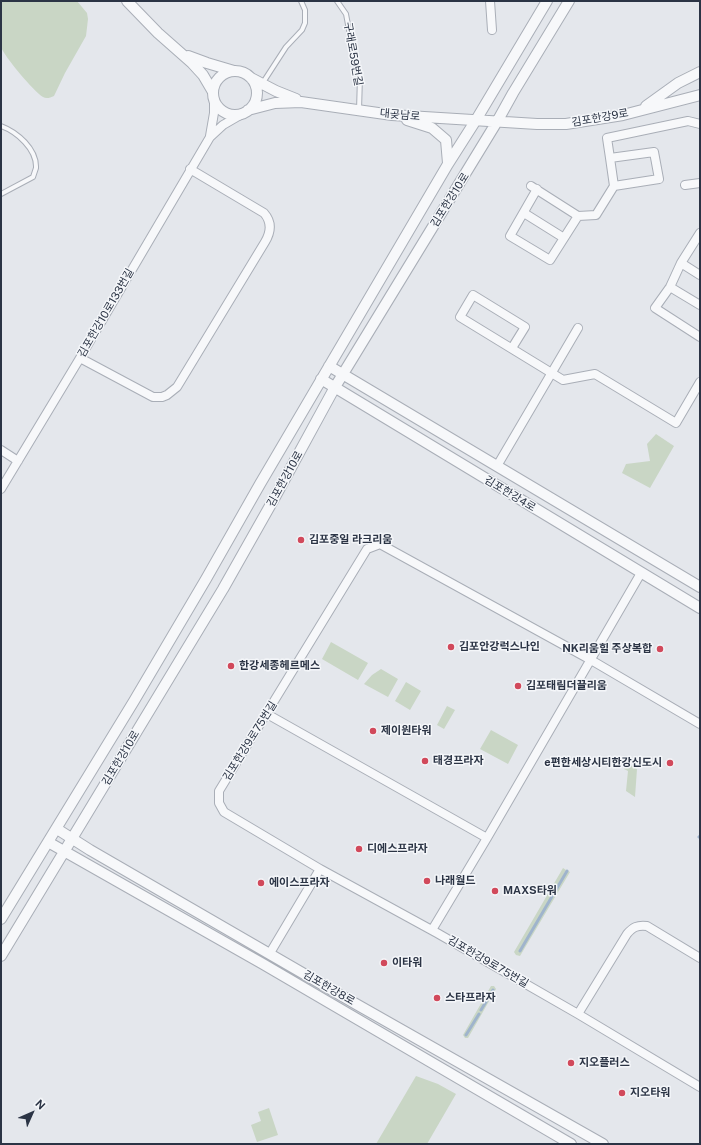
<!DOCTYPE html>
<html>
<head>
<meta charset="utf-8">
<style>
	body { margin:0 }
	#map { position:relative; width:701px; height:1145px; overflow:hidden; background:#e4e7ec; font-family:"Public Sans",sans-serif }
	canvas { display:block }
	.frame { position:absolute; inset:0; border:2px solid #2b3445; pointer-events:none }
	.north { position:absolute; left:12px; top:1093px; width:40px; height:40px; -webkit-text-stroke:3px #f4f6f9; paint-order:stroke; rotate:45deg; font-size:11px; font-weight:700; line-height:16px; text-align:center; color:#2b3445 }
	.north::after { content:''; display:block; margin:auto; width:14px; height:18px; background:#2b3445; clip-path:polygon(50% 0,100% 100%,50% 72%,0 100%) }
</style>
</head>
<body>
<div id="map">
<canvas width="701" height="1145"></canvas>
<div class="frame"></div>
<div class="north">N</div>
</div>
<script>
const context = document.querySelector('canvas').getContext('2d');
context.lineJoin = 'round';
function paint(path, color) { context.fillStyle = color; context.fill(path, 'evenodd'); }
function stroke(path, color, width, dash) { context.strokeStyle = color; context.lineWidth = width; context.lineCap = dash ? 'butt' : 'round'; context.setLineDash(dash || []); context.stroke(path); }
function label(font, color, halo, rows, align = 'center') {
  context.font = font + ' "Public Sans","Noto Sans KR",sans-serif'; context.lineWidth = 3; context.setLineDash([]); context.textBaseline = 'middle'; context.strokeStyle = halo; context.fillStyle = color; for (const [text, x, y, turn = 0] of rows) {
    context.save(); context.translate(x, y); context.rotate((+turn || 0) * Math.PI / 180); context.textAlign = isNaN(turn) ? turn : align; if (halo) context.strokeText(text, 0, 0); context.fillText(text, 0, 0); context.restore();
  }
}
paint(new Path2D(`
	M1 1H77L87 13 88 19 86 36 65 73 54 96C50 98 46 99 43 97 34 92 4 56 1 47 0 37 1 12 1 1Z
	M656 434 674 446 650 488 622 473 626 464 650 461 647 444Z
	M331 642 368 663 358 680 322 659Z
	M381 669 398 679 388 697 364 684 372 675Z
	M406 682 421 691 410 710 395 701Z
	M447 706 455 710 444 729 437 725Z
	M491 730 518 745 508 764 480 749Z
	M628 763 637 769 635 797 626 791 628 771 624 769Z
	M563 868 566 870 520 951 568 871 570 872 520 956 516 955 514 952Z
	M491 986H494L496 989 468 1038H465L463 1035Z
	M416 1076 438 1084 456 1094 427 1144H376Z
	M269 1108 278 1135 257 1142 251 1125 261 1121 258 1112Z`), '#c9d6c5');
stroke(new Path2D(`
	M699 837 700 836
	M520 951 567 871
	M481 1010 493 990
	M466 1035 479 1014`), '#9fb4cc', 3);
const service = new Path2D(`
	M337 1 346 14 355 62 360 77 359 110
	M262 84 286 47 302 30 305 23V10L301 1
	M1 126C17 132 37 149 36 168 35 171 34 174 33 177L1 194`);
const minor = new Path2D(`
	M490 1 492 30
	M210 136 214 113V100
	M610 158 614 186
	M685 185 700 183
	M531 186 578 216 596 215 614 186 659 179 654 152 610 158 607 138 688 121 700 124
	M537 189 510 236 550 260 578 216
	M524 213 564 238
	M700 233 681 263 700 275
	M681 263 670 287 655 308 700 337
	M670 287 700 305
	M512 348 525 327 473 295 460 317 563 380 595 374 676 423 700 382
	M80 358 153 397H162L167 395 177 387 265 242C271 232 272 222 264 213L190 169
	M1 450 18 461
	M497 466 578 328
	M1 489 80 358 210 137 223 125 242 114
	M267 714 487 838
	M700 724 591 660 380 544 367 549 219 791V803L224 812 320 869 437 933 578 1014 700 1087
	M432 930 487 838 641 573
	M270 953 320 869
	M578 1014 627 934C633 927 637 925 647 926L700 958`);
const tertiary = new Path2D(`
	M127 1 158 33 192 63 203 75 213 92
	M188 56 207 63 234 71
	M213 93a22 22 0 1 1 44 0a22 22 0 1 1-44 0Z
	M251 78 276 91 296 99
	M646 106 678 83 700 72
	M248 110 275 103 301 102 392 115 537 124H566L623 115 700 95
	M407 120 432 128 446 140 448 163
	M329 366 700 587
	M321 379 700 608
	M57 829 90 850 356 1004 603 1144
	M48 842 263 964 571 1144
	M1 919 134 701 206 579 260 484 448 164 476 120 547 1
	M1 956 223 589 275 497 335 387 498 120 513 93 569 1`);
stroke(service, '#a9aeb7', 6);
stroke(minor, '#a9aeb7', 10);
stroke(tertiary, '#a9aeb7', 12);
stroke(service, '#f7f8fa', 4);
stroke(minor, '#f7f8fa', 8);
stroke(tertiary, '#f7f8fa', 10);
for (const [x, y, r, color] of [
	[301,540,4,"#d1495b"],
	[451,647,4,"#d1495b"],
	[660,649,4,"#d1495b"],
	[231,666,4,"#d1495b"],
	[518,686,4,"#d1495b"],
	[373,731,4,"#d1495b"],
	[425,761,4,"#d1495b"],
	[670,763,4,"#d1495b"],
	[359,849,4,"#d1495b"],
	[427,881,4,"#d1495b"],
	[261,883,4,"#d1495b"],
	[495,891,4,"#d1495b"],
	[384,963,4,"#d1495b"],
	[437,998,4,"#d1495b"],
	[571,1063,4,"#d1495b"],
	[622,1093,4,"#d1495b"]
]) { const dot = new Path2D(); dot.arc(x, y, r, 0, 2 * Math.PI); context.fillStyle = color; context.fill(dot); stroke(dot, '#f4f6f9', 1.5); }
label('11px', '#2b3445', '#f4f6f9', [
	["구래로59번길",353,54,80],
	["대곶남로",400,115,5],
	["김포한강9로",600,118,-10],
	["김포한강10로",450,200,-58],
	["김포한강10로133번길",106,313,-60],
	["김포한강10로",285,479,-61],
	["김포한강4로",510,494,31],
	["김포한강9로75번길",250,741,-58],
	["김포한강10로",121,758,-59],
	["김포한강9로75번길",488,962,30],
	["김포한강8로",329,988,30]
]);
label('bold 11px', '#2b3445', '#f4f6f9', [
	["김포중일 라크리움",309,540],
	["김포안강럭스나인",459,647],
	["NK리움힐 주상복합",652,649,"right"],
	["한강세종헤르메스",239,666],
	["김포태림더끌리움",526,686],
	["제이원타워",381,731],
	["태경프라자",433,761],
	["e편한세상시티한강신도시",662,763,"right"],
	["디에스프라자",367,849],
	["나래월드",435,881],
	["에이스프라자",269,883],
	["MAXS타워",503,891],
	["이타워",392,963],
	["스타프라자",445,998],
	["지오플러스",579,1063],
	["지오타워",630,1093]
], 'left');
</script>
</body>
</html>
